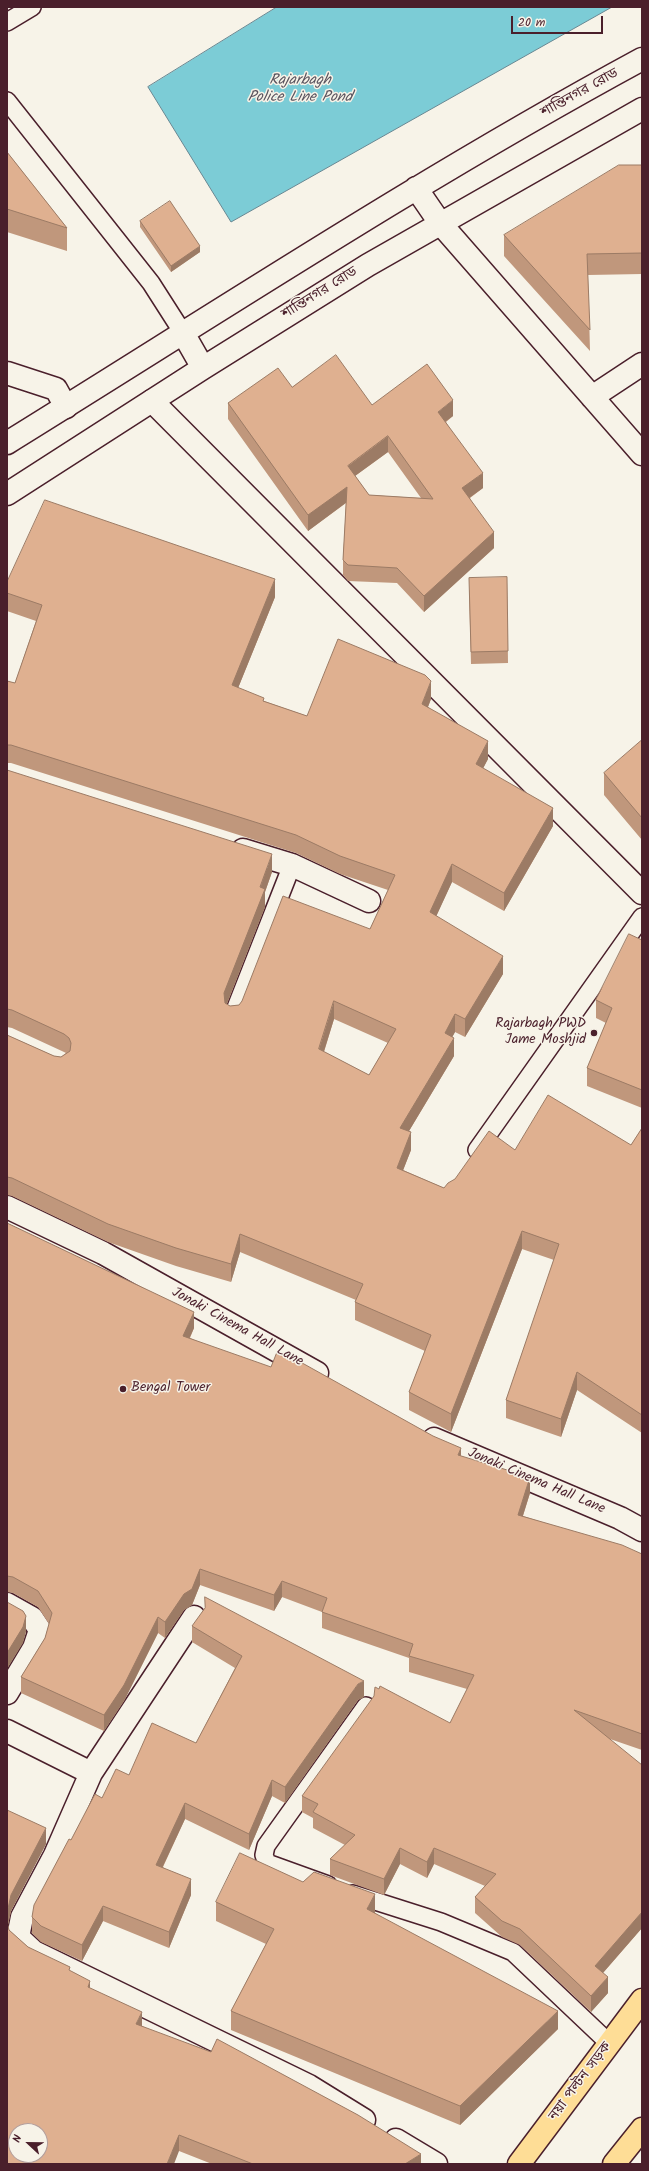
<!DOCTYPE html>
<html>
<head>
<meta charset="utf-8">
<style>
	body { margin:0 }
	#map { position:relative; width:649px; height:2171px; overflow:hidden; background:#f7f3e8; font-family:Kalam,sans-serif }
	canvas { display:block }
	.frame { position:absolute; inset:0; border:8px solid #4a1f2b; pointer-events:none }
	.north { position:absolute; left:8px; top:2123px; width:40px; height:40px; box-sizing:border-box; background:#f7f3e8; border:1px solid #b29e9c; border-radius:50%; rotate:292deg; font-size:11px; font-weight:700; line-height:16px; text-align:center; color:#4a1f2b }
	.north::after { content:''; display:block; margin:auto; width:14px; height:18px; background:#4a1f2b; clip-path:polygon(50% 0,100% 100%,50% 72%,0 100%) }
	.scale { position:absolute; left:511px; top:16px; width:92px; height:18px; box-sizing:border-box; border:2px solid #4a1f2b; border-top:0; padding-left:5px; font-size:12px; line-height:14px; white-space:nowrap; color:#4a1f2b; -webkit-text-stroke:3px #f7f3e8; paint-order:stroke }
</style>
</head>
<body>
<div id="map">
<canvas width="649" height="2171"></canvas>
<div class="frame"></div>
<div class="north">N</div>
<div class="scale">20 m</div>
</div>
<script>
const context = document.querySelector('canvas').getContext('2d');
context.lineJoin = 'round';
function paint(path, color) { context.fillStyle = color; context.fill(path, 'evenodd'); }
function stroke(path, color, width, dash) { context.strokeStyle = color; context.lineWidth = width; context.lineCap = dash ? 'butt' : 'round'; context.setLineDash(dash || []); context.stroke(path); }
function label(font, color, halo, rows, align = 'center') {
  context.font = font + ' Kalam,"Noto Sans Bengali",sans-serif'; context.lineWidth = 3; context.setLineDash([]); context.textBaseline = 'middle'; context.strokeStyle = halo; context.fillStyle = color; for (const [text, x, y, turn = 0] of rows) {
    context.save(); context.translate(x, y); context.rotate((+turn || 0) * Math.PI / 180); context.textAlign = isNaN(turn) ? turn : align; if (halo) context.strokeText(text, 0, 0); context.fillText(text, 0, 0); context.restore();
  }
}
const water = new Path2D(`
	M277 7H612L231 222 148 87Z`);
paint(water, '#7cccd6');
stroke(water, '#688792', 1);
const lane = new Path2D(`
	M7 22 32 7
	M7 101 151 283 183 333
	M233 1015 292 865
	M477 1150 642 917
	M328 1885 267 1863 264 1855 266 1846 366 1706
	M353 1894 441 1922 513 1952 610 2044`);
const street = new Path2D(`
	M440 223 642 454
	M7 373 56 389 66 407
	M592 397 642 364
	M152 401 642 893
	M243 850 292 865 369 901
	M7 1207 103 1253 317 1373
	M434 1439 620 1518 642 1530
	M7 1604 32 1618 40 1630 34 1648 7 1693
	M194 1617 91 1773 55 1855 22 1917 18 1937 34 1952 309 2086 364 2120
	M7 1731 91 1773
	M396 2140 436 2164`);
const secondary = new Path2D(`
	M416 188 440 223
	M183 333 203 368
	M7 443C217 313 424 177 642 59
	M7 494 203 368 368 265 642 109`);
const primary = new Path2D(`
	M519 2164 642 2000
	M614 2164 642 2129`);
stroke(lane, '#4a1f2b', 20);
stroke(street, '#4a1f2b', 25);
stroke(secondary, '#4a1f2b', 25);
stroke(primary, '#4a1f2b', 25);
stroke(lane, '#f7f3e8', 17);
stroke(street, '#f7f3e8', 22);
stroke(secondary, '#f7f3e8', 22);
stroke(primary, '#fedd96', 22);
paint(new Path2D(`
	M7 152 67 228V251L7 232Z
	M642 165V274L588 275 590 351 504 256V235Z
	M140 221 200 252 171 272 140 227Z
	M292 387 372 405 453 416 446 422 483 488 470 498 494 548 424 612 397 583 348 581 343 575V560L346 503 308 531 228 419V403ZM388 452 421 498 369 495 355 476Z
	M507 577 508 663 471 664 469 590Z
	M7 582 275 597 238 688 264 701 307 716 431 699 428 707 488 759 483 768 553 826 504 911 452 882 436 916 503 974 465 1037 455 1032 452 1037 454 1056 409 1131 411 1150 403 1170 444 1188 515 1150 631 1145 642 1128V1433L577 1390 561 1437 506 1418V1400L554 1260 522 1249 451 1432 409 1410V1392L425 1351 355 1320V1302L356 1300 240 1252 231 1282 176 1266 108 1242 12 1196 7 1195V1035L54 1056 61 1057 66 1053 64 1052 12 1028 7 1027V770L272 872 265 892V907L227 1004 230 1006 239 1005 370 929 388 890 340 874 296 853 11 763H7V681L15 683 36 621 7 611ZM334 1019 388 1043 369 1075 324 1052Z
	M642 740V840L604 795V773Z
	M642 940V1108L587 1086V1068L606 1023 596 1018V1000Z
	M7 1223 194 1328 190 1338 461 1456 530 1493 523 1516 642 1554V1750L610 1739 642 1928 603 1973 608 1993 591 2012 520 1945 502 1937 475 1913V1897L485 1886 434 1864 427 1878 400 1864 384 1895 330 1875V1859L345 1845 313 1828V1818L302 1812V1796L450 1723 467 1689 409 1672V1658L322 1628V1612L282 1597 274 1611 200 1585 192 1605 184 1610 165 1638 158 1633 124 1701 104 1731 21 1693V1677L45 1638 49 1624 38 1607 13 1593 7 1592Z
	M192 1626 364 1697 358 1700 285 1803 272 1796 249 1850 185 1819 163 1867 191 1895 169 1948 103 1921 82 1961 41 1942 32 1933V1917L71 1840 102 1798 129 1775 196 1743 235 1668 192 1642Z
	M7 1810 46 1844 11 1911 8 1925 9 1930 28 1947 70 1971 90 1988 142 2026 421 2164H212L179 2151 7 2164Z
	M303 1882 375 1913 558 2029 460 2125 231 2030V2011L266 1944 216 1921V1902Z`), '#c0977c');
paint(new Path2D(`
	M200 246V252L171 272V266Z
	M453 400V416L438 427V412Z
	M388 436V452L348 481V466Z
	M483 473V488L462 503V488Z
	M347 487V502L308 531V515Z
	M494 532V548L424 612V596Z
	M275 579V597L232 703V685Z
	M431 681V699L422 722V704Z
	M488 741V759L476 782V764Z
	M553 808V826L504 911V893Z
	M272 854V872L265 892V907L224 1011V993Z
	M452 864V882L430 930V912Z
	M503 956V974L465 1037V1019Z
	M334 1001V1019L319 1067V1049Z
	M455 1014V1032L445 1051V1033Z
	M454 1038V1056L400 1146V1128Z
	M411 1132V1150L397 1186V1168Z
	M522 1231V1249L451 1432V1414Z
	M240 1234V1252L231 1282V1264Z
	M194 1312V1328L183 1352V1336Z
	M577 1372V1390L561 1437V1419Z
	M461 1448V1464L458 1455Z
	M530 1477V1493L518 1531V1515Z
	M200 1569V1585L192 1605 184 1610 165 1638V1622Z
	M282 1581V1597L274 1611V1595Z
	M26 1616V1632L23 1643 7 1669V1653Z
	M158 1617V1633L124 1701 104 1731V1715Z
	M364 1681V1697L358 1700 285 1803V1787L358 1684Z
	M272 1780V1796L249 1850V1834Z
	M185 1803V1819L156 1881V1865Z
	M46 1828V1844L11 1911 7 1929V1913L11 1895Z
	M400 1848V1864L384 1895V1879Z
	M434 1848V1864L427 1878V1862Z
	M191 1879V1895L169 1948V1932Z
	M375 1894V1913L367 1928V1909Z
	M103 1906V1921L82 1961V1945Z
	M642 1912V1928L595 1982V1966Z
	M608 1977V1993L591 2012V1996Z
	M90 1981V1997L88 1987Z
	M558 2011V2029L460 2125V2106Z
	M142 2012V2028L136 2024Z
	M179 2135V2151L174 2164H167Z
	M421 2154V2164H405Z`), '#9c7b65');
const building = new Path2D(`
	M7 152 67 228 7 209Z
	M619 165H642V253L587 254 590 330 504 235Z
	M170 201 200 246 171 266 140 221Z
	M336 355 372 405 427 364 453 400 438 412 483 473 462 488 494 532 424 596 397 568 348 565 343 560 347 487 308 515 228 403 278 368 292 387ZM388 436 433 499 369 495 348 466Z
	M45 500 275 579 232 685 264 698 263 701 307 716 338 639 425 675 431 681 422 704 488 741 476 764 553 808 504 893 452 864 430 912 503 956 465 1019 455 1014 445 1033 454 1038 400 1128 411 1132 397 1168 444 1188 448 1183 455 1179 489 1131 515 1150 548 1095 631 1145 642 1128V1415L577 1372 561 1419 506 1400 559 1244 522 1231 451 1414 409 1392 431 1335 355 1302 363 1284 240 1234 231 1264 176 1248 108 1224 12 1178 7 1177V1035L54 1056 61 1057 70 1051 71 1043 69 1038 64 1034 12 1010 7 1009V770L272 854 260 887 265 889 224 993 225 1003 230 1006 239 1005 242 1001 283 896 370 929 395 875 340 856 296 835 11 745H7V681L15 683 42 605 7 593V582ZM334 1001 396 1029 369 1075 319 1049Z
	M507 577 508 651 471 652 469 578Z
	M642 740V818L604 773Z
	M629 934 642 940V1090L587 1068 612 1008 596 1000Z
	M7 1223 194 1312 183 1336 271 1367 277 1352 304 1364 433 1436 461 1448 458 1455 530 1477 518 1515 622 1545 642 1554V1734L574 1710 642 1765V1912L595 1966 608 1977 591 1996 520 1929 502 1921 475 1897 496 1874 434 1848 427 1862 400 1848 384 1879 330 1859 355 1835 313 1812 318 1804 302 1796 374 1696 375 1687 379 1689 380 1686 450 1723 474 1675 409 1656 413 1644 322 1612 327 1598 282 1581 274 1595 200 1569 192 1589 184 1594 165 1622 158 1617 124 1685 104 1715 21 1677 45 1638 52 1613 38 1591 13 1577 7 1576Z
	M205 1597 364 1681 358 1684 285 1787 272 1780 249 1834 185 1803 156 1865 191 1879 169 1932 103 1906 82 1945 41 1926 32 1917 34 1905 69 1839 71 1840 95 1794 102 1798 116 1769 129 1775 152 1723 196 1743 242 1656 192 1626 205 1608Z
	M7 1602 23 1611 26 1616 23 1627 7 1653Z
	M7 1810 46 1828 11 1895 7 1913Z
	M240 1853 303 1882 314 1872 375 1894 367 1909 558 2011 460 2106 231 2011 274 1929 216 1902Z
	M7 1923 9 1930 28 1947 70 1967 69 1970 90 1981 88 1987 142 2012 136 2024 211 2052 217 2039 358 2115 421 2154 405 2164H253L179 2135 167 2164H7ZM16 2131H40V2155H16Z`);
paint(building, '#dfb090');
stroke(building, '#9c7b65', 1);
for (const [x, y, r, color] of [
	[594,1033,4,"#4a1f2b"],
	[123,1389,4,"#4a1f2b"]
]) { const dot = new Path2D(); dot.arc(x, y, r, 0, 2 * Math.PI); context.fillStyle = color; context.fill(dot); stroke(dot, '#f7f3e8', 1.5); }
label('14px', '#4a1f2b', '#f7f3e8', [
	["শান্তিনগর রোড",580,94,-29],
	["শান্তিনগর রোড",320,294,-32],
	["Jonaki Cinema Hall Lane",237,1328,29],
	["Jonaki Cinema Hall Lane",536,1482,23],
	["নয়া পল্টন সড়ক",581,2082,-53]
]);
label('14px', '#4a1f2b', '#f7f3e8', [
	["Rajarbagh PWD",586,1025],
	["Jame Moshjid",586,1041],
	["Bengal Tower",131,1389,"left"]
], 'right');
label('italic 15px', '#59535e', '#f7f3e8', [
	["Rajarbagh",300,81],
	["Police Line Pond",300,98]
]);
</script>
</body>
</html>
